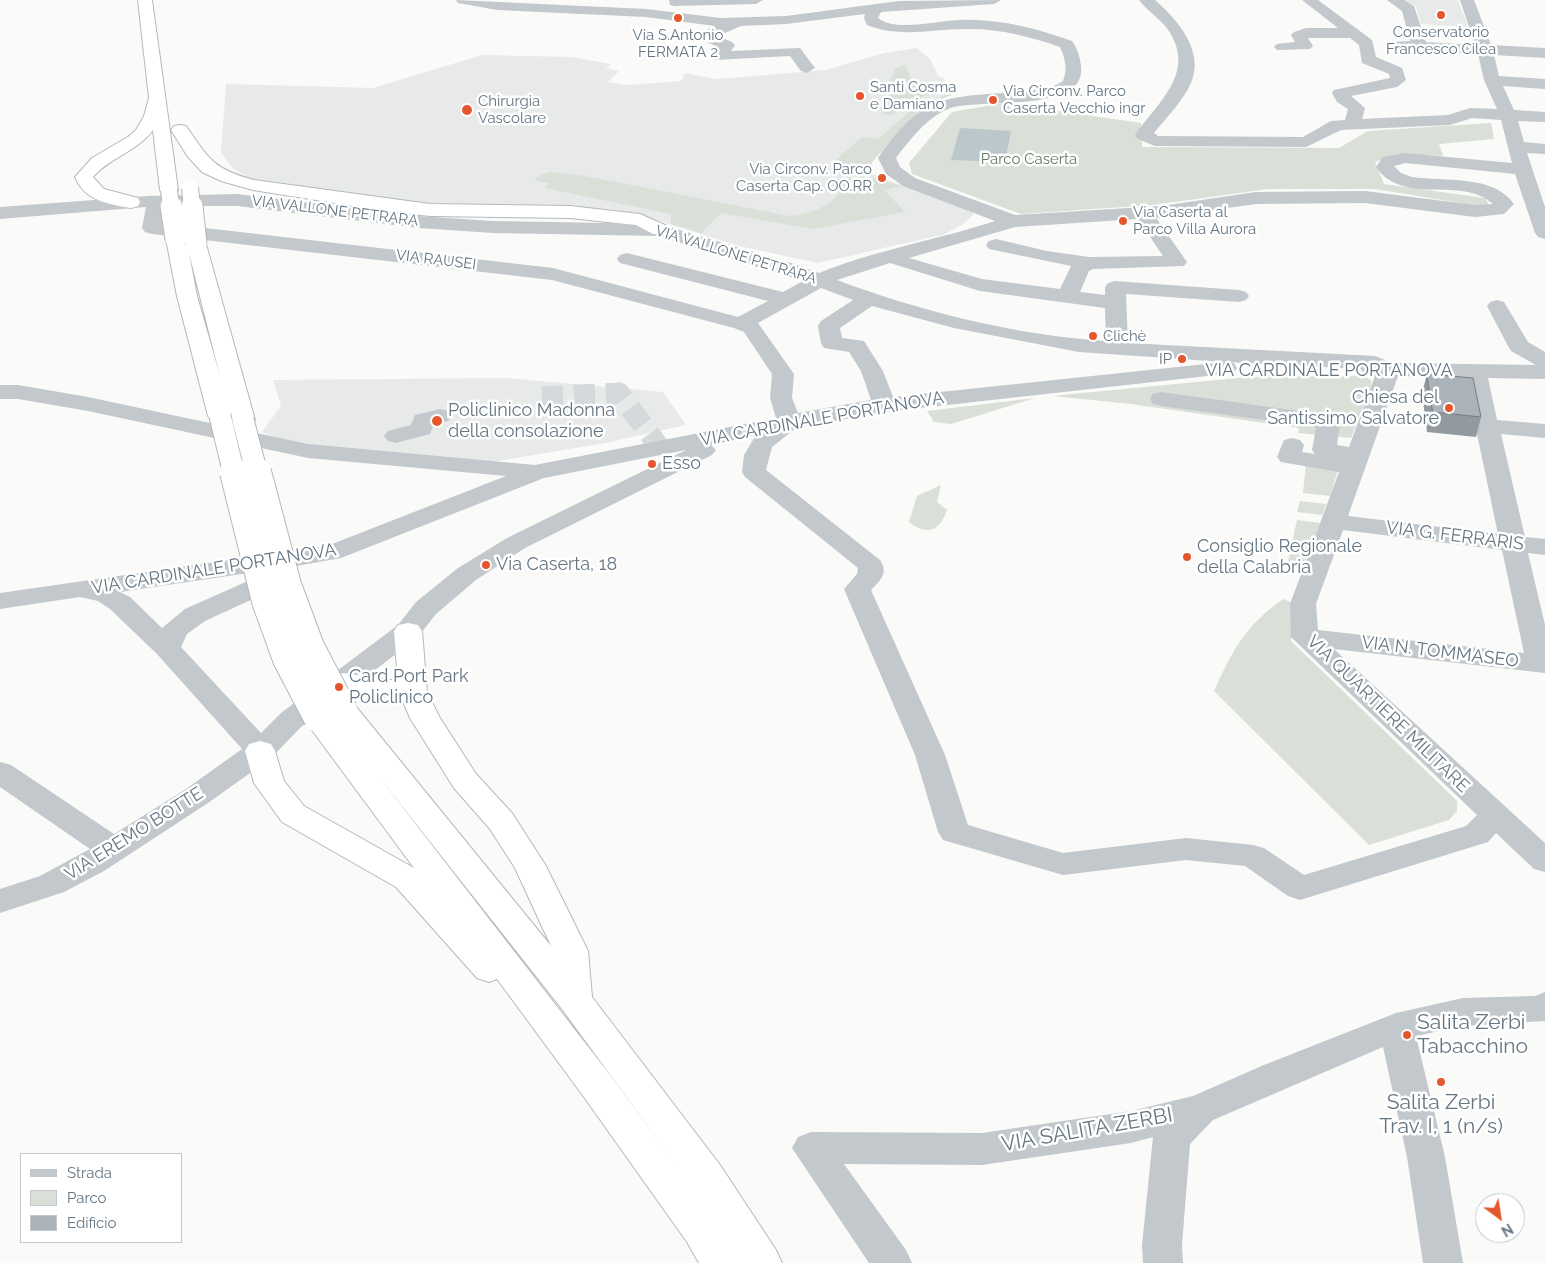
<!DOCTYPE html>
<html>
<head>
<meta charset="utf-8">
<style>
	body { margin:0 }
	#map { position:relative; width:1545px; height:1263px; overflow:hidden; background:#fafaf8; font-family:Raleway,sans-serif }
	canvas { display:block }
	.legend { position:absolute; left:20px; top:1153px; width:162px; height:90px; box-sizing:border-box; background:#fff; border:1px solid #c1c8cd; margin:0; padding:6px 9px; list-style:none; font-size:15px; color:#657683 }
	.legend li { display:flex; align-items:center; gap:10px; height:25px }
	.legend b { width:25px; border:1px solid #c1c8cd }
	.north { position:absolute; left:1475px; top:1193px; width:50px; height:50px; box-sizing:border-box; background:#fff; border:1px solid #c1c8cd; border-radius:50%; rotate:149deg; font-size:14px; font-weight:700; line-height:20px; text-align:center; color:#657683 }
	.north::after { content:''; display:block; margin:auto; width:18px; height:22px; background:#e4572e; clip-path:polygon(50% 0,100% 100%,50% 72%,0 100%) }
</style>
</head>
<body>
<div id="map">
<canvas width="1545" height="1263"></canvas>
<ul class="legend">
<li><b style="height:6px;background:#c3c8cc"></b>Strada</li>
<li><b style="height:14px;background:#dadfd7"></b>Parco</li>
<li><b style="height:14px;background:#aab3b9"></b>Edificio</li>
</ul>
<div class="north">N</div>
</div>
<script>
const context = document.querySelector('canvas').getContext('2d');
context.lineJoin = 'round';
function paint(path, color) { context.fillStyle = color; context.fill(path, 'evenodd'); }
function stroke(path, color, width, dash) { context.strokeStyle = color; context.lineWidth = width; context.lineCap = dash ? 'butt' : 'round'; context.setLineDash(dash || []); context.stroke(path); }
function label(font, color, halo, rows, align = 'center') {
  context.font = font + ' Raleway,sans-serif'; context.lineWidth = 5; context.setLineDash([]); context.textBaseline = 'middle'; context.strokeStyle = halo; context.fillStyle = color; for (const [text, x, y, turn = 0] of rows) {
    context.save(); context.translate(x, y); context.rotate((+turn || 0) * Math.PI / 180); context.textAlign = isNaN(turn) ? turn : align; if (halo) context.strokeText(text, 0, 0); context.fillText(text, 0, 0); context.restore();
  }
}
paint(new Path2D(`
	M1402 0H1458L1468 27 1421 24 1416 6Z
	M917 48 930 59 938 76 944 78 952 95 931 103 922 111 872 162V174L973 212V215L963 224 945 234 818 263 739 246 640 215 434 208 255 181 233 169 221 152 226 84 373 88 482 55 572 57 611 64 606 68 619 71 608 82 627 85 681 81 685 73 716 79 826 70 884 53Z
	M506 378 663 392 686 425 605 443 486 463 294 444 262 432 281 406 273 380Z`), '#e8e9e9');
paint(new Path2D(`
	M905 65 914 85 924 84 927 91 941 90 910 101 894 114 885 115 880 108 883 103 882 96 896 68Z
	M950 94 952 95C918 104 894 137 872 162L873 169 862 168 857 173 832 163 862 137 878 139 916 106Z
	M1003 103 1141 123 1142 147 1339 148 1368 131 1491 123 1494 139 1439 144 1443 156 1399 154 1375 162 1384 184 1485 198 1489 205H1472L1375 189H1268L1153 205 1021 214 912 174 909 163 952 112Z
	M550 172 580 175 789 216C814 214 841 203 847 177L877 179 902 186 884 190 905 212 813 229 721 213 701 233 671 224V214L544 188 549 183 534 180 542 174Z
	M1364 376 1371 380V386L1351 438 1298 433 1299 428 1131 404 1052 396 1248 377Z
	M1035 398 951 424 934 422 927 411Z
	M1306 463 1339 467 1330 496 1303 493Z
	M941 485 937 502 947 510C940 530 928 537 909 522L917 496Z
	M1300 501 1326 504 1322 515 1297 512Z
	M1297 520 1320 523 1302 569 1287 566Z
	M1283 599 1296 604 1291 641 1457 801V811L1449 820 1369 845 1214 691C1234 648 1244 627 1283 599Z`), '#dadfd7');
paint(new Path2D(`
	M960 128 1011 131 1005 162 951 160Z`), '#bbc7cb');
stroke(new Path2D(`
	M542 397 619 393 660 448`), '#d5d9db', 21, [21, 11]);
const highway = new Path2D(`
	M138 0H152L178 190 176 194H162L160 190 153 130C137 152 110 157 93 177L104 189 138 198 140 202 138 206 131 208C108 204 85 201 75 177L92 158 128 137 136 130 144 116 149 98Z
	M180 125 186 126C209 159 213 169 254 180L430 204 570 206 640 214 667 226 670 230 667 234H653L636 225 570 218 430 216 391 212 253 190 221 181 202 172 188 157 171 130 174 126Z
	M176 233 183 235 187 243 189 240H203L206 244 255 420 251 425 243 427 235 425 231 417 228 421 220 423 212 421 208 416 177 296 166 239 169 235ZM189 253 220 376 197 296Z
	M408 623 418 625 422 631 427 692 440 718 476 774 512 813 546 866 588 951 592 997 720 1165 776 1250 782 1263H699L687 1242 584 1097 497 979 489 982 477 978 396 887 282 822 254 783 245 751 249 744 260 741 271 744 275 751 284 781 304 806 414 868 303 718 308 711C322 708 327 710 336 721L328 710 333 703 343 701 353 703 551 946 515 868 490 829 454 788 410 718 402 699 333 688 329 682 333 676 343 673 398 681 394 631 398 625ZM376 773 562 1009 680 1170 610 1075Z`);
stroke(highway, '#b4b9bd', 2);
paint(new Path2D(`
	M456 0 646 9 721 18 786 16 899 1 1001 0 994 4 881 12 878 18C894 32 938 21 958 20 997 18 1036 28 1072 41 1077 48 1080 57 1081 66 1087 115 977 97 948 109 926 118 910 140 896 158L900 167 915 178 1015 215 1161 206 1256 192 1365 191 1475 205 1493 204C1461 175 1404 207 1376 167L1383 157 1405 153 1512 163 1501 120 1472 118 1450 125 1341 130 1306 147 1155 146 1138 139 1135 135C1158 102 1199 71 1166 27 1158 17 1146 10 1139 0H1155C1177 19 1205 51 1191 83 1183 101 1166 118 1154 133L1158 136 1303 137 1331 121 1345 120 1348 109 1337 102 1332 93 1334 90 1390 78 1389 74 1362 63 1359 45 1350 38H1308L1313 46 1310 49 1277 50 1274 47 1277 44 1295 42 1291 35 1294 32 1306 28H1338L1302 0H1318L1372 40 1376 57 1402 68 1406 80 1397 87 1351 96 1365 108 1362 119 1448 115 1470 108 1497 109 1484 80 1478 54 1389 48 1386 45 1389 42 1410 41 1402 11 1387 0H1404L1414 6 1426 42 1475 45 1460 0H1474L1491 45 1545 48V58L1494 55 1499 76 1545 79V89L1503 86 1514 110 1545 112V122L1518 121 1524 142 1545 144V154L1527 153 1545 207V239L1538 237 1535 233 1515 174 1405 163 1394 166 1401 173 1412 177C1444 182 1493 174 1514 204L1504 214 1475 217 1365 203 1256 204 1156 218 1187 262 1184 266 1093 269 1089 271 1080 292 1105 295V287L1108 283 1115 281 1239 290 1246 292 1249 296 1246 300 1239 302 1126 294 1128 343 1375 356 1393 363 1536 365 1511 351 1508 346 1487 306 1490 302 1497 300 1504 302 1528 342 1545 352V379L1488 378 1497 420 1545 424V438L1501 434 1525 537 1545 539V555L1528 553 1545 625V673L1334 649 1545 843V872L1534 869 1496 833 1488 842 1300 900 1288 896 1245 866 1186 860 1063 875 943 840 938 832 915 755 844 589 857 574 858 568 745 477 742 472 744 455 756 435 711 445 716 450 712 455 525 548 476 580 436 614 418 637 301 727 271 758 208 803 104 871 64 892 0 913V889L40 876 90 849 0 787V762L11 765 114 834 186 789 242 749 157 654 110 609 98 601 80 597 0 609V593L327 546 506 476 308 458 88 411 18 399H0V385H18L88 397 308 444 535 465 776 418 770 398 772 374 744 332 734 328 552 280 152 234 145 232 142 228 146 207 0 219V207L148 196 237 194 419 216 493 221 660 224 791 263 819 273C876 250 937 240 995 221L903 186 886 174 878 158C923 93 947 97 1019 92 1034 90 1050 90 1063 81 1068 69 1065 58 1060 47 1031 37 1001 29 970 29 934 28 902 39 867 25L864 18 865 14 786 24 741 26 718 36 732 42 735 45 731 51 800 48 815 68 807 73 801 71 790 56 714 60 712 57 718 47 704 41 701 38 706 30 715 26 646 17 497 10 458 3ZM165 206H237L419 228 493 233 659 236 803 281 783 292 627 253 620 255 617 259 620 263 768 301 738 317 553 268 162 223ZM1138 219 1163 256 1089 257 1047 251 996 239 989 241 986 245 989 249 1071 266 1060 289 982 279 909 258 1015 227ZM890 263 980 291 1105 308 1106 341C1016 335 922 312 837 280ZM821 288 853 300 821 321 818 326 821 343 824 348 849 352 861 371 871 400 798 413 792 398 794 374 758 323ZM872 306 954 328 1079 352 1225 362 893 397 883 371 864 341 842 338 840 328ZM1227 362 1361 369 1364 374 1375 376 1349 447 1337 445 1340 422 1336 417 1328 415 1161 392 1153 394 1150 399 1153 404 1161 406 1316 427 1312 450 1315 454 1302 452 1304 445 1300 440 1292 438 1284 440 1277 457 1281 462 1339 472 1290 604 1291 637 1477 815 1466 826 1304 875 1264 848 1253 845 1186 838 1063 853 968 825 945 755 871 590C880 581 889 573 880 560L766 470 772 447 796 428 884 412 1234 373 1237 368 1234 363ZM1398 376 1465 377 1498 534 1348 516ZM686 450 507 538 458 568 416 602 398 625 281 713 261 733 181 647 187 634 205 621 292 581 296 575 292 569 285 568 341 558 544 478ZM1343 530 1502 550 1524 653 1318 630 1316 604ZM275 569 185 609 162 628 130 597 120 592Z
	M669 0H763L756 4 675 6 670 5Z
	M440 409 448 411 452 416 448 421 434 424 430 434 396 443 388 441 384 436 388 431 411 425 415 415Z
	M1545 992V1021L1463 1026 1416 1036 1445 1157 1463 1263H1423L1407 1157 1383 1047 1213 1120 1190 1144 1182 1245 1183 1263H1143L1142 1245 1153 1137 1131 1143 982 1165 844 1164 906 1250 912 1263H869L792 1148 798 1137 811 1132 982 1133 1131 1111 1193 1096 1264 1065 1396 1013 1463 998 1535 996Z`), '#c3c8cc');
paint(highway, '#fff');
const highwayBridgeFar2 = new Path2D(`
	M190 188 192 207
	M169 190 171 207`);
const highwayBridgeFar1 = new Path2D(`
	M171 206 176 239
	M192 206 196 244
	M220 416 234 474
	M243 420 257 474`);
const highwayBridge = new Path2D(`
	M234 472 266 601 287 659 318 718
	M257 472 287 585 310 647 343 710`);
stroke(highwayBridgeFar2, '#b4b9bd', 18, []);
stroke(highwayBridgeFar1, '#b4b9bd', 23, []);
stroke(highwayBridge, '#b4b9bd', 30, []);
stroke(highwayBridgeFar2, '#fff', 16);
stroke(highwayBridgeFar1, '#fff', 21);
stroke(highwayBridge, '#fff', 28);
paint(new Path2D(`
	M1427 374 1481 417 1476 437 1427 432 1422 393Z`), '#929a9f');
const building = new Path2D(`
	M1427 374 1473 378 1481 417 1433 412Z`);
paint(building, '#aab3b9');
stroke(building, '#777d82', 1);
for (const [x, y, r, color] of [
	[1441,15,5,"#e4572e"],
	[678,18,5,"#e4572e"],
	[860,96,5,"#e4572e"],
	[993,100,5,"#e4572e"],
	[467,110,6,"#e4572e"],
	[882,178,5,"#e4572e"],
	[1123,221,5,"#e4572e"],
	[1093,336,5,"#e4572e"],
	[1182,359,5,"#e4572e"],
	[1449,408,5,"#e4572e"],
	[437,421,6,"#e4572e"],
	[652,464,5,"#e4572e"],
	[1187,557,5,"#e4572e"],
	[486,565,5,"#e4572e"],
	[339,687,5,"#e4572e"],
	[1407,1035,5,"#e4572e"],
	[1441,1082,5,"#e4572e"]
]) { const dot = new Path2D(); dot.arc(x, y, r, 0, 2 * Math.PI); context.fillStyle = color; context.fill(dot); stroke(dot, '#fff', 2); }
label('15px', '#657683', '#fff', [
	["Conservatorio",1441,32,"center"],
	["Francesco Cilea",1441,49,"center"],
	["Via S.Antonio",678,35,"center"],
	["FERMATA 2",678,52,"center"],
	["Santi Cosma",870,87],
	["e Damiano",870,104],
	["Via Circonv. Parco",1003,91],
	["Caserta Vecchio ingr",1003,108],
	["Chirurgia",478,101],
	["Vascolare",478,118],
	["Via Circonv. Parco",872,169,"right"],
	["Caserta Cap. OO.RR",872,186,"right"],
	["Via Caserta al",1133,212],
	["Parco Villa Aurora",1133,229],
	["Clichè",1103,336],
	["IP",1172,359,"right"]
], 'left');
label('15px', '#687a64', '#fff', [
	["Parco Caserta",1029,159]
]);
label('15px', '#657683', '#fff', [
	["VIA VALLONE PETRARA",335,211,7],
	["VIA VALLONE PETRARA",736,255,17],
	["VIA RAUSEI",436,260,7]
]);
label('18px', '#657683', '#fff', [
	["VIA CARDINALE PORTANOVA",1329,371],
	["VIA CARDINALE PORTANOVA",822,419,-10],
	["VIA G. FERRARIS",1455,536,7],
	["VIA CARDINALE PORTANOVA",214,569,-9],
	["VIA N. TOMMASEO",1440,652,7],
	["VIA QUARTIERE MILITARE",1388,714,44],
	["VIA EREMO BOTTE",134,834,-32]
]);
label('18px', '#657683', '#fff', [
	["Chiesa del",1439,398,"right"],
	["Santissimo Salvatore",1439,419,"right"],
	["Policlinico Madonna",448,411],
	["della consolazione",448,432],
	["Esso",662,464],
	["Consiglio Regionale",1197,547],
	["della Calabria",1197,568],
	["Via Caserta, 18",496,565],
	["Card Port Park",349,677],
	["Policlinico",349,698]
], 'left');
label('21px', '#657683', '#fff', [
	["Salita Zerbi",1417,1023],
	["Tabacchino",1417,1047],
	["Salita Zerbi",1441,1103,"center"],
	["Trav. I, 1 (n/s)",1441,1127,"center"]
], 'left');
label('21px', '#657683', '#fff', [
	["VIA SALITA ZERBI",1087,1130,-10]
]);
</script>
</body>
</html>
